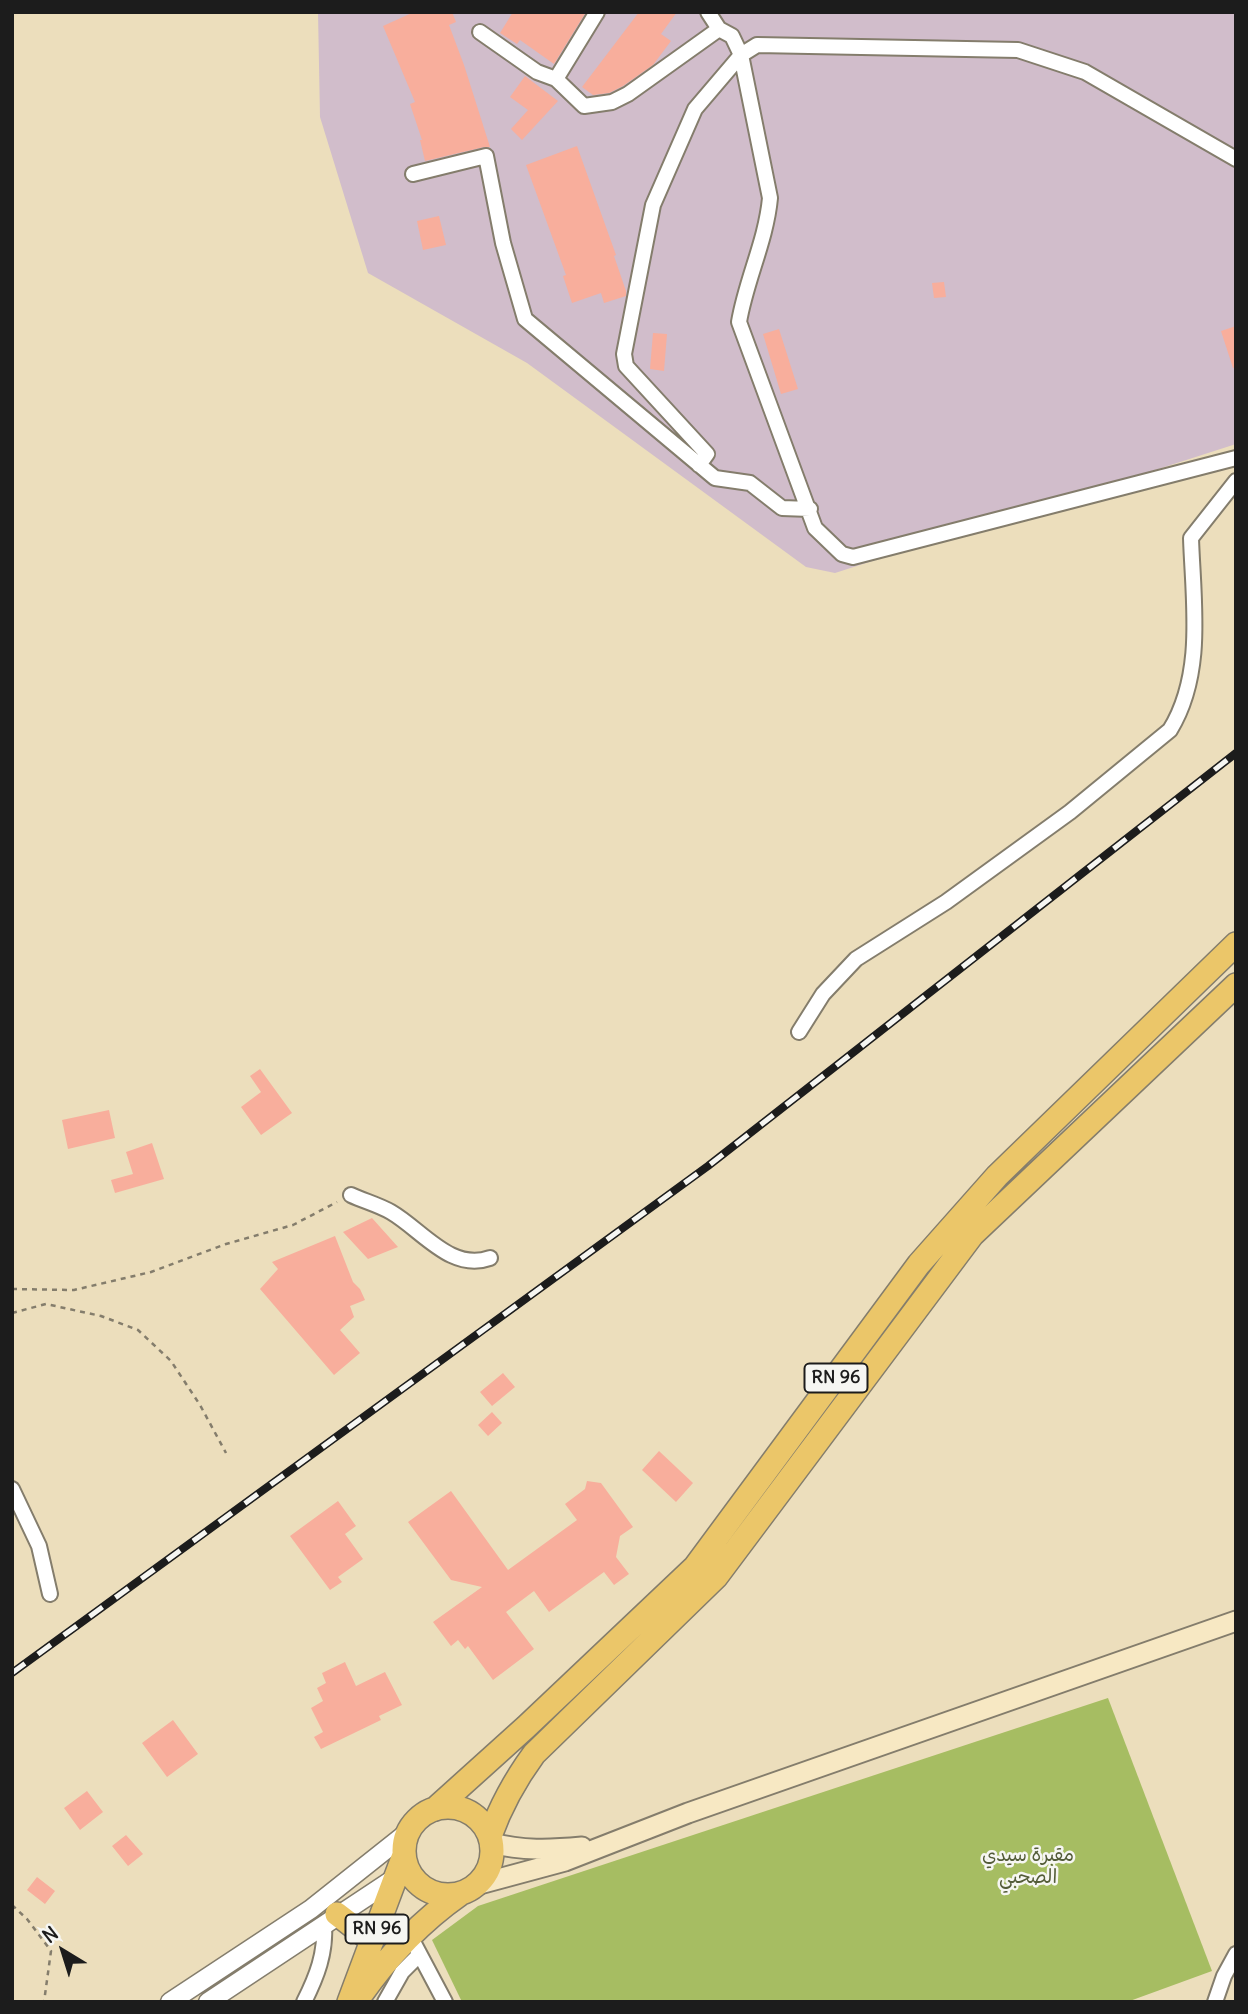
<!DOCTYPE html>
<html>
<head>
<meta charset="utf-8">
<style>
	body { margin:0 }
	#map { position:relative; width:1248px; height:2014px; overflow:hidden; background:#ecdebc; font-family:Delius,sans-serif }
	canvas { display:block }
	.frame { position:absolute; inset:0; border:14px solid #1c1c1c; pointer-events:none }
	.north { position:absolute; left:28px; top:1916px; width:70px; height:70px; -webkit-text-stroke:5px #f6f6f2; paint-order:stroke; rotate:322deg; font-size:19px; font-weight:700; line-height:28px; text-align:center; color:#1c1c1c }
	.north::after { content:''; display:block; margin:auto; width:24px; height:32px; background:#1c1c1c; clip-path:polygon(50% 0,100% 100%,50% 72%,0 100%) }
</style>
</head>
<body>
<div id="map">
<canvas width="1248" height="2014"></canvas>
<div class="frame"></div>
<div class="north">N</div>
</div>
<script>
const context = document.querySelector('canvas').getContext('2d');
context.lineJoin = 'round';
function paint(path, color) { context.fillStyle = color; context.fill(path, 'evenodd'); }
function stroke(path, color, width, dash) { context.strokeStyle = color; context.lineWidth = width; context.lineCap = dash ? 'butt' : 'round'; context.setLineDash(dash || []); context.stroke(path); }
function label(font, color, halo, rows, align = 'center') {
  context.font = font + ' Delius,"Playpen Sans Arabic",sans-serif'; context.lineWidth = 5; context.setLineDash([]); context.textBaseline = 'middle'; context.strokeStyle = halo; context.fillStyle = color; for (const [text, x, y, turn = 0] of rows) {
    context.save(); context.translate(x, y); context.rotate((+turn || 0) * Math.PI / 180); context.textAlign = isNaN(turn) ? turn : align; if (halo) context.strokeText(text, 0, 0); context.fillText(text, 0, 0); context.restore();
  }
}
paint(new Path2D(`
	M318 12H1236V444L835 573 806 567 527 363 368 273 320 117Z`), '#d1bdcb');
paint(new Path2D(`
	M1108 1698 1212 1971 1127 2002H462L432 1940 478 1906Z`), '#a6bd62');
paint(new Path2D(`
	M414 12H452L456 22 449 25 464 65 490 147H484L425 161 420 140H422L410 104 415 102 383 26Z
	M513 12H586L554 64 520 40 517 44 500 33Z
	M639 12H677L661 34 671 41 653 65 623 86 609 93 593 95 582 87Z
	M525 76 558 101 522 140 511 129 528 110 510 97Z
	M577 146 616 255 614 256 626 291V296L604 303 601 293 572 303 563 276 566 275 526 165Z
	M439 216 446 245 423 250 417 221Z
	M944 282 946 297 934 298 932 283Z
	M1236 326V367L1233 368 1221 331Z
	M779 329 798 389 781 394 763 334Z
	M653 333 667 334 664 371 650 369Z
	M260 1069 292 1113 261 1135 241 1107 261 1092 250 1076Z
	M109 1110 115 1138 68 1149 62 1120Z
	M152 1143 164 1179 115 1193 111 1180 133 1174 126 1152Z
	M372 1218 398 1247 368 1259 343 1232Z
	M335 1236 353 1282 360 1289 365 1300 350 1306 354 1317 340 1330 360 1353 334 1375 260 1289 278 1269 272 1262Z
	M503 1373 515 1387 492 1406 480 1392Z
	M492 1412 502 1423 488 1436 478 1425Z
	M659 1451 693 1483 676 1502 642 1470Z
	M587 1481 601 1483 633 1527 620 1536 616 1557 629 1574 614 1585 604 1572 549 1612 534 1591 506 1612 534 1649 493 1680 468 1646 465 1649 458 1640 451 1646 433 1622 482 1587 451 1580 408 1522 451 1491 508 1570 577 1520 565 1504 585 1489Z
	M338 1501 356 1526 345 1534 363 1559 338 1577 342 1582 330 1590 290 1536Z
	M345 1662 356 1686 385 1672 402 1705 379 1716 381 1720 321 1749 314 1737 323 1732 311 1708 323 1701 317 1688 326 1683 322 1673Z
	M173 1720 198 1754 167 1777 142 1743Z
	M87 1791 103 1812 80 1830 64 1808Z
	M126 1835 143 1854 128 1866 112 1846Z
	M37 1877 55 1891 45 1904 27 1890Z`), '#f8ae9c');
const minor = new Path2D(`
	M708 12 719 29 732 36 741 55 770 198C766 241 746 280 739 322L815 528 842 554 853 557 1236 458
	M480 32 537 72 556 79 584 106 612 102 628 94 719 29
	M556 79 597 12
	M413 174 486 156 503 243 525 319 715 478 750 483 782 508 810 509
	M699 465 707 454 626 366 624 354 653 205 695 109 741 55 757 45 1018 50 1085 72 1236 159
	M799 1032 823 994 856 959 946 902 1070 812 1170 730C1205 673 1193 601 1191 538L1236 481
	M351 1195C364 1201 379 1205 391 1212 422 1230 451 1272 490 1258
	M12 1489 39 1546 50 1594
	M410 1936 445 2002
	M304 2002C317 1976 326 1953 324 1924
	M385 2002 402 1972 419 1955
	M1215 2002 1224 1976 1236 1954`);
const tertiary = new Path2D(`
	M170 2002 311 1909 408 1832
	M208 2002 398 1876`);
const secondary = new Path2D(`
	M492 1843C522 1851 550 1850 582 1847
	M476 1885 565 1861 688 1813 1236 1621`);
const primary = new Path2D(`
	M404 1851a44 44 0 1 1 88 0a44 44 0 1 1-88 0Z
	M435 1809 526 1727 695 1567 919 1264 997 1176 1236 944
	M490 1836C501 1805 515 1780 534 1754L716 1577 972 1235 1236 985
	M337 1914 372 1941
	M360 1996C388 1956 420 1922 460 1894
	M349 2002 404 1855`);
stroke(minor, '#847d6c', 18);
stroke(tertiary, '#847d6c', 21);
stroke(secondary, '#847d6c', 23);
stroke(primary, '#847d6c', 26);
stroke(new Path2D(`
	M12 1289 74 1290 151 1272 226 1244 293 1225 337 1202
	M12 1313 46 1304 101 1316 138 1330 171 1361 200 1405 226 1453
	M12 1905 27 1919 51 1951 44 2002`), '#847d6c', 2.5, [5, 5]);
stroke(minor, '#fff', 14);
stroke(tertiary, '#fff', 18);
stroke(secondary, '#f7e8c3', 19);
stroke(primary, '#ebc669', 23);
const rail = new Path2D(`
	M12 1673 708 1166 1236 753`);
stroke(rail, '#1c1c1c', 8);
stroke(rail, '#f6f6f2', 5, [16]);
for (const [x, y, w] of [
	[836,1378,63],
	[377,1929,63]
]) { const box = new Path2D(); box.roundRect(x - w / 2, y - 14.5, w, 29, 5); context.fillStyle = '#f6f6f2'; context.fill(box); stroke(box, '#1c1c1c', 2); }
label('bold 18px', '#1c1c1c', null, [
	["RN 96",836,1378],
	["RN 96",377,1929]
]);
label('19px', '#535c38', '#f6f6f2', [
	["مقبرة سيدي",1028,1856],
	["الصحبي",1028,1878]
]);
</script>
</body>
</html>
